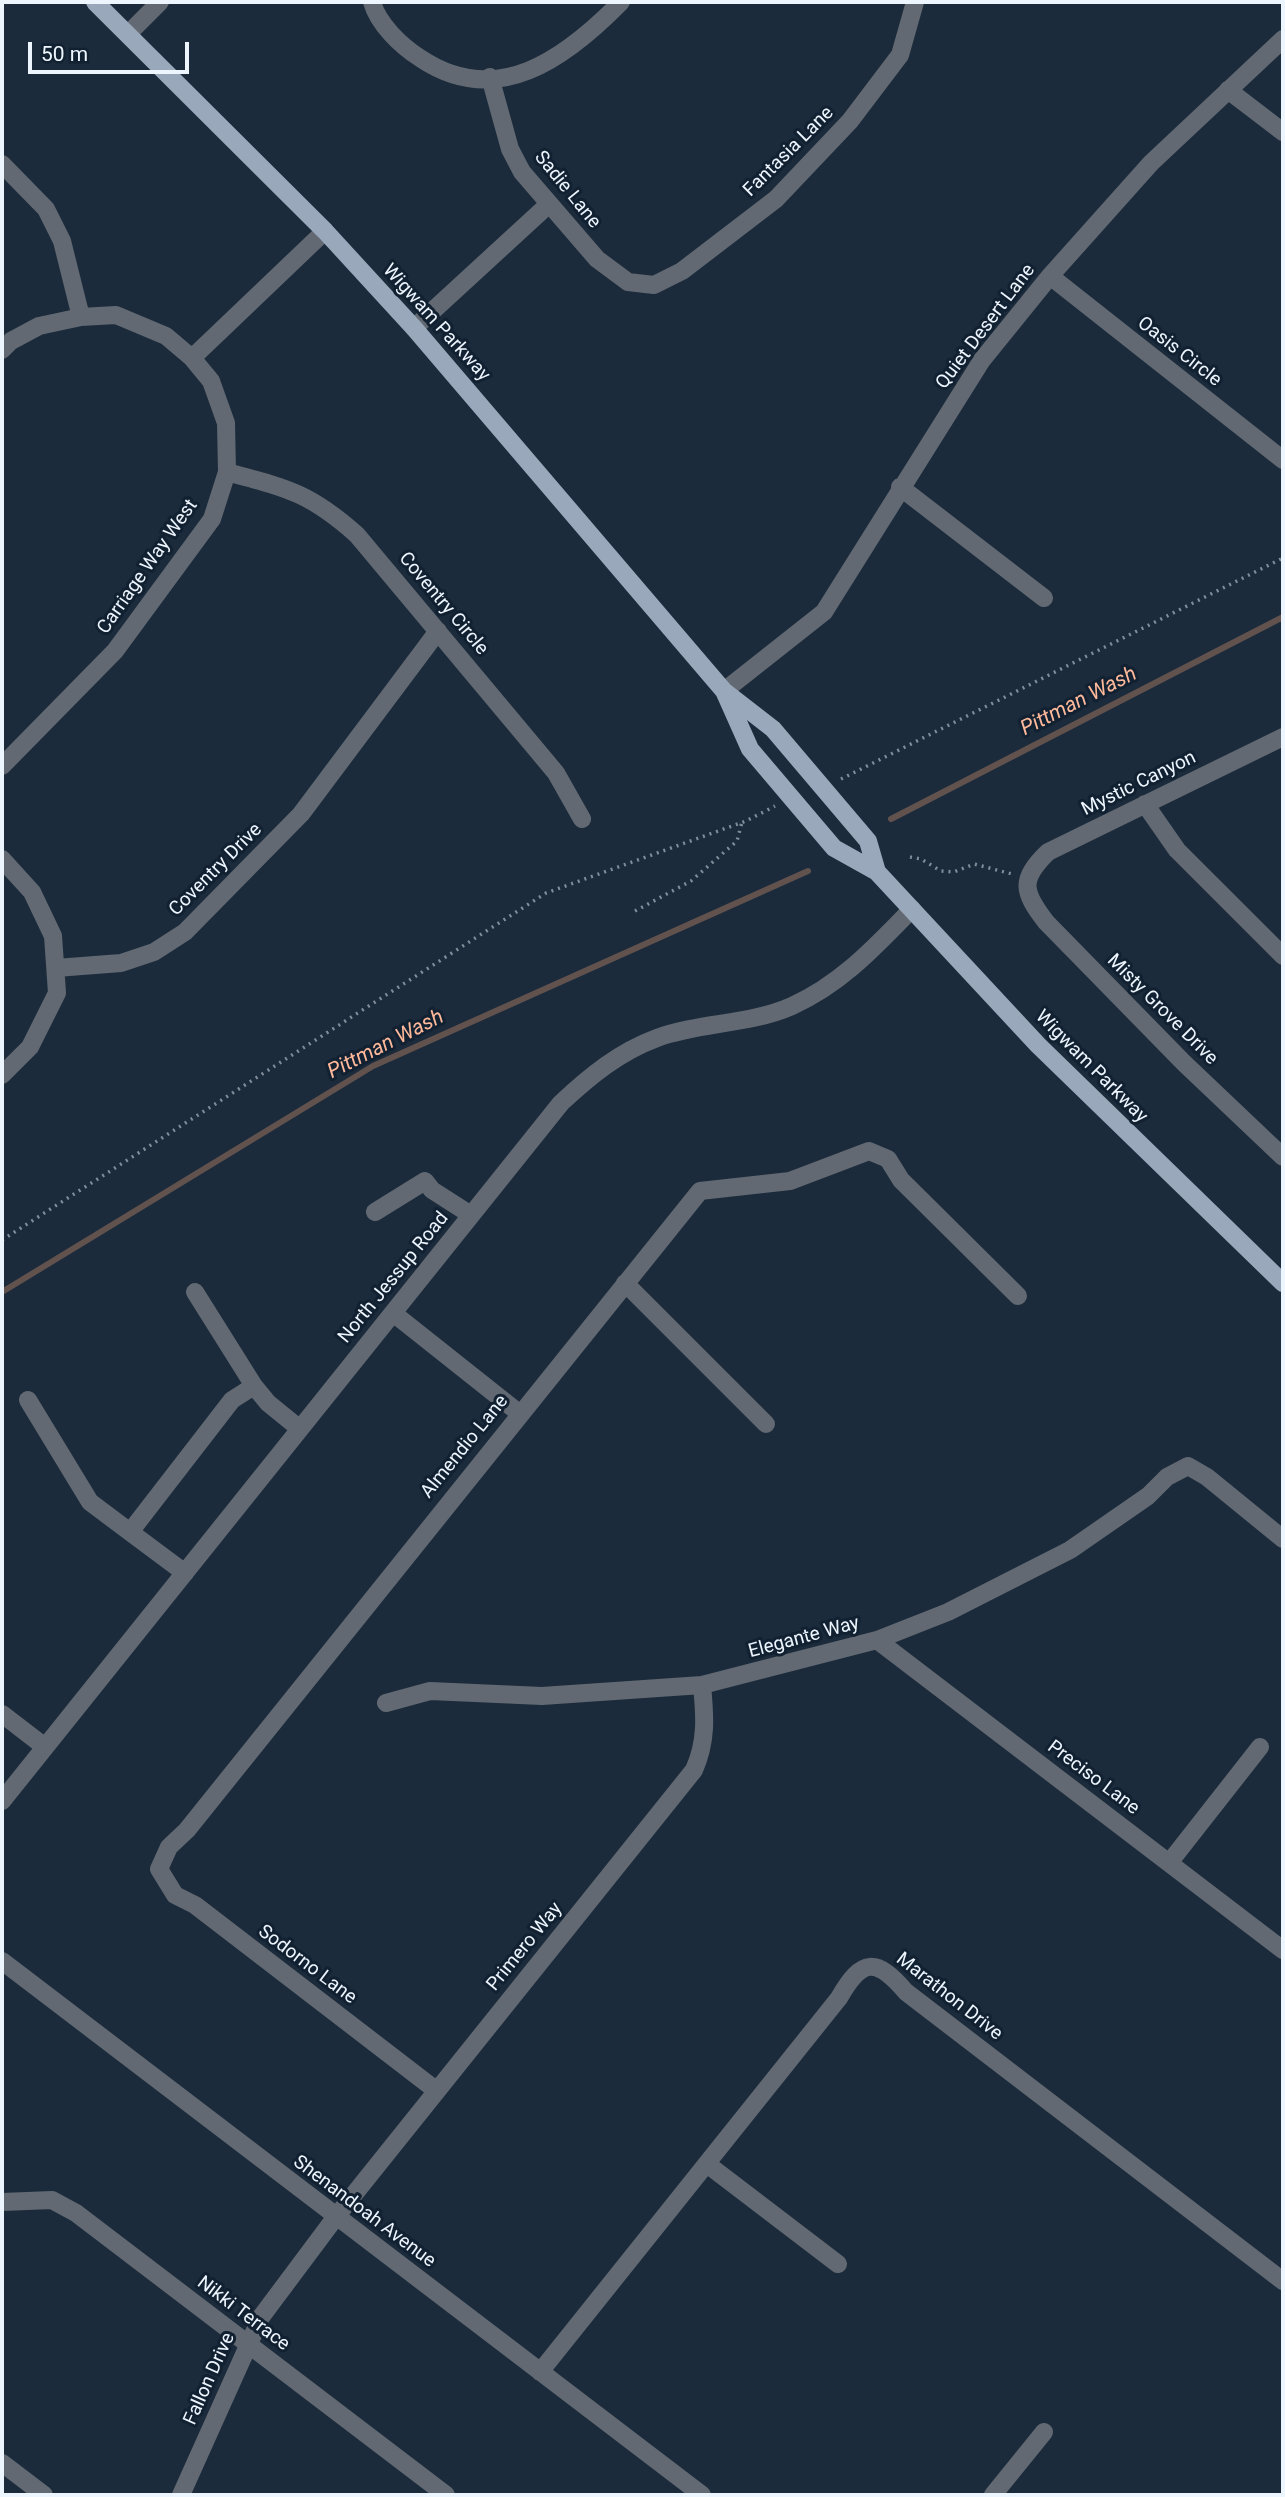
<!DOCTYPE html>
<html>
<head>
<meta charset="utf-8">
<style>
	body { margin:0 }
	#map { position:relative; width:1285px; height:2497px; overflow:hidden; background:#1b2b3c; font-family:Roboto,sans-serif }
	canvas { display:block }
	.frame { position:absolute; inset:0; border:4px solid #edf5fe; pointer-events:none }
	.scale { position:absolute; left:28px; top:42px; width:161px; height:32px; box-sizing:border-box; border:4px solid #edf5fe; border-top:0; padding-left:9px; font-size:21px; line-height:24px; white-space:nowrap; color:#edf5fe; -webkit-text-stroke:5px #122131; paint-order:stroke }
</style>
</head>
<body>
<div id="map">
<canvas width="1285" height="2497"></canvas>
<div class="frame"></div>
<div class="scale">50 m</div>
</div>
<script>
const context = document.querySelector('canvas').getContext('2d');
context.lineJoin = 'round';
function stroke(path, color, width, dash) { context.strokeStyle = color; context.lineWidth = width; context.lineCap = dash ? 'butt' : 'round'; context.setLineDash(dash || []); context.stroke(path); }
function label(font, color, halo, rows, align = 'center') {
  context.font = font + ' Roboto,sans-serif'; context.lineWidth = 6; context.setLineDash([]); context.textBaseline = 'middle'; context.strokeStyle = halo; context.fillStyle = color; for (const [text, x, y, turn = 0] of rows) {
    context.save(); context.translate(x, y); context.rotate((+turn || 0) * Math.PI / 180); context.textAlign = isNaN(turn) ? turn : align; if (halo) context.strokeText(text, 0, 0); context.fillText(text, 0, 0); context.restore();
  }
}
stroke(new Path2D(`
	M891 819 1283 617
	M2 1292 373 1066 808 871`), '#62524e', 6);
stroke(new Path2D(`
	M841 779 1283 558
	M910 857 921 859 941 871 954 872 974 864 1012 874
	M635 911 691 881 737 841 742 822
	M2 1240 546 893 746 821 775 806`), '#818d9a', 3.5, [2, 5]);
stroke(new Path2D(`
	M372 2C378 24 401 46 420 58 497 110 566 58 621 2
	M129 33 160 2
	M490 77 510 149 522 172 597 259 628 282 654 285 682 271 776 199 850 121 900 55 915 2
	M1228 90 1283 132
	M2 164 46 209 62 241 81 317
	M1050 276 1283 460
	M414 328 549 204
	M2 350 11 341 39 326 81 317 116 315 166 336 192 358 211 381 226 423 227 472 212 519 115 651 2 766
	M192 358 325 231
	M227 472C287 488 310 493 357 535L556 773 582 819
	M900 487 1044 598
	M724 691 824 612 982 360 1050 276 1151 163 1283 39
	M1283 737 1048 852C1019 880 1023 892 1046 922L1184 1063 1283 1157
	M1145 804 1177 850 1283 956
	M2 859 32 892 53 936 57 993 30 1047 2 1075
	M56 968 121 963 154 952 185 932 301 814 438 631
	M375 1212 425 1181 432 1190 471 1215
	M625 1283 766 1424
	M195 1292 254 1386 268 1403 300 1429
	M393 1313 519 1413
	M28 1400 90 1502 130 1532
	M185 1573 130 1532 232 1400 254 1386
	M877 1640 1283 1950
	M386 1703 430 1691 542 1696 702 1685 877 1640 948 1612 1070 1550 1148 1496 1167 1477 1188 1466 1207 1477 1283 1539
	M2 1714 45 1747
	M2 1801 561 1103C590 1076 619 1052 657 1038 701 1022 749 1025 792 1006 841 984 875 947 912 909
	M1169 1863 1260 1747
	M2 1961 702 2495
	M437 2091 195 1905 175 1895 159 1869 169 1847 187 1830 700 1191 790 1181 869 1151 888 1159 901 1180 1018 1296
	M707 2164 838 2264
	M2 2202 52 2200 76 2213 446 2495
	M540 2372 839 1998C862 1958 876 1957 906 1992L1283 2281
	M2 2463 44 2495
	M181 2495 261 2317 335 2218 694 1770C707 1741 705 1716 702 1685
	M993 2495 1044 2432`), '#626972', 18);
stroke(new Path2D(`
	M95 2 325 231 414 328 724 691 773 729 868 841 877 872
	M725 693 750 749 834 848 877 872 1038 1045 1283 1283`), '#99a9bb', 18);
label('19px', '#edf5fe', '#122131', [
	["Fantasia Lane",789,152,-45],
	["Sadie Lane",567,190,51],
	["Wigwam Parkway",436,323,48],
	["Quiet Desert Lane",986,327,-53],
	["Oasis Circle",1179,352,38],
	["Carriage Way West",148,567,-55],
	["Coventry Circle",443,604,50],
	["Mystic Canyon",1139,784,-26],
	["Coventry Drive",216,870,-45],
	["Misty Grove Drive",1162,1010,45],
	["Wigwam Parkway",1091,1067,45],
	["North Jessup Road",394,1278,-51],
	["Almendio Lane",465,1447,-51],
	["Elegante Way",804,1638,-15],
	["Preciso Lane",1093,1778,37],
	["Primero Way",525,1947,-51],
	["Sodorno Lane",307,1965,37],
	["Marathon Drive",949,1997,38],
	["Shenandoah Avenue",364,2212,37],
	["Nikki Terrace",243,2314,37],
	["Fallon Drive",210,2379,-66]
]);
label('italic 21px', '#ffb99b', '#122131', [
	["Pittman Wash",1079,702,-27],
	["Pittman Wash",386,1045,-27]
]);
</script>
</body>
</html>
